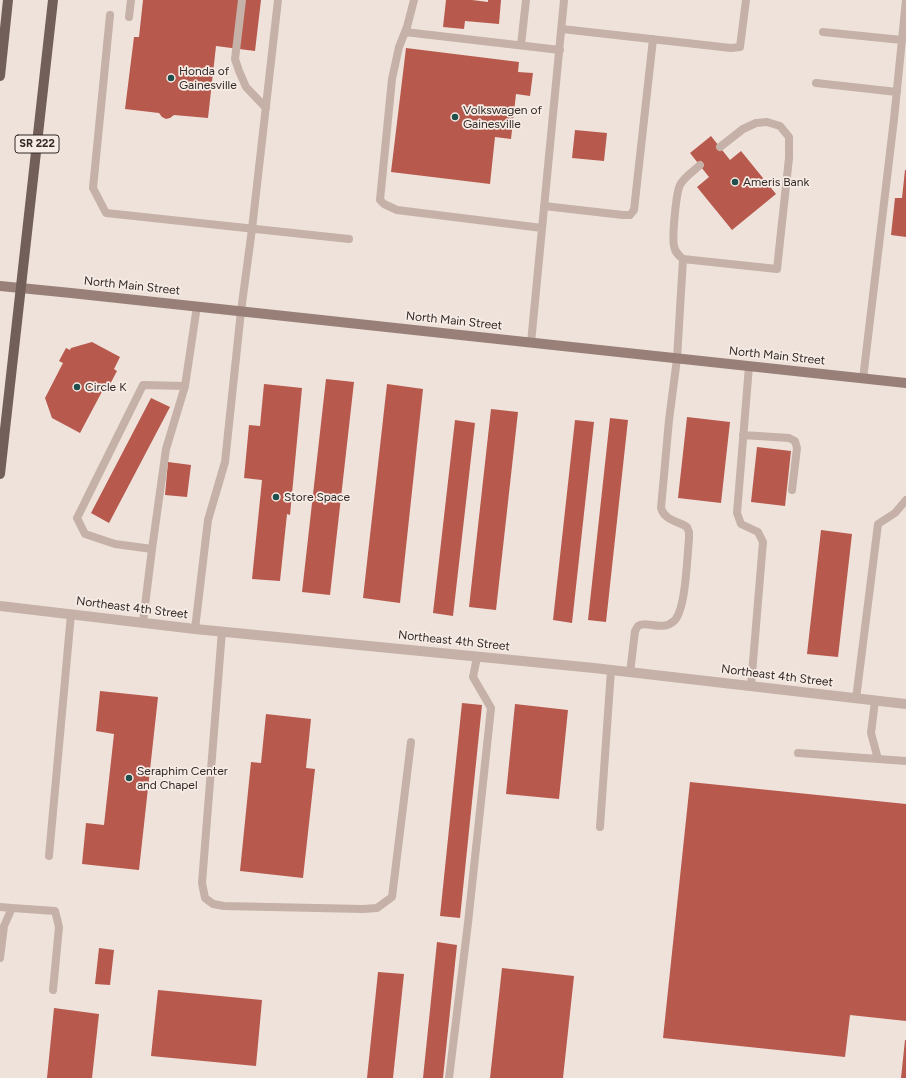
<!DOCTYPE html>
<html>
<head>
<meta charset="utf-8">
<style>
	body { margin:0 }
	canvas { display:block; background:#eee2da }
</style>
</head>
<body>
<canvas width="906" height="1078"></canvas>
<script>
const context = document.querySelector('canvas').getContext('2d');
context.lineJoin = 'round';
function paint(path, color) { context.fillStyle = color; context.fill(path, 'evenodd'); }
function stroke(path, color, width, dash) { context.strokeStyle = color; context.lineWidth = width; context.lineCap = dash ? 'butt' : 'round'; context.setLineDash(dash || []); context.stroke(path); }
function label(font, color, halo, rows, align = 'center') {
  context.font = font + ' Figtree,sans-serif'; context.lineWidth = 3.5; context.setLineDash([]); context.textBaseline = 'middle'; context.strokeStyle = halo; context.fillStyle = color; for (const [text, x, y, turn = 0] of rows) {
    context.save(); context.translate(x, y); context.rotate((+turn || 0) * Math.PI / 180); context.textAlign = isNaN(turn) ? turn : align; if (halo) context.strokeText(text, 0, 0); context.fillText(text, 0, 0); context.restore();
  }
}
paint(new Path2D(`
	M143 0H261L255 51 216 46 208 118 174 115 170 118 166 119 162 117 159 113 125 109 134 37H139Z
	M446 0H472L488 2V0H501L499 24 465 21 464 29 443 27Z
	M406 48 519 62 518 72 533 73 530 96 516 94 511 139 495 137 490 184 391 172Z
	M575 130 607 133 604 161 572 158Z
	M711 136 730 160 741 151 776 194 732 230 697 187 709 177 690 153Z
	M905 170H906V237L891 235 895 198H902Z
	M92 342 120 357 114 369 117 371 108 388 105 386 80 433 52 418 45 398 63 363 59 361 66 348 70 350 71 348Z
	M326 379 354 382 330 595 302 592Z
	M264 384 302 388 290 515 287 514 280 581 252 579 262 480 244 478 249 425 260 426Z
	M387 384 423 389 400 603 363 598Z
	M151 398 170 407 109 523 91 513Z
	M491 409 518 412 496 610 469 607Z
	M687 417 730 422 721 503 678 498Z
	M610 418 628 420 606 622 588 620Z
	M455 420 475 423 453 616 433 613Z
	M575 420 594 422 572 623 553 620Z
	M757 447 791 451 785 506 751 502Z
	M168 462 191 465 187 497 165 495Z
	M821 530 852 534 838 657 807 654Z
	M100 691 158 697 139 870 82 864 86 823 104 825 114 734 96 731Z
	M462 703 482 705 460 918 440 916Z
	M515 704 568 710 559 799 506 794Z
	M266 714 311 719 306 768 315 769 303 878 240 871 251 762 261 763Z
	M690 782 906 804V1021L850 1015 845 1057 663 1038Z
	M437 942 457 945 443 1078H423Z
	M99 948 114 950 110 985 95 984Z
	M502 968 574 976 563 1078H490Z
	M378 972 404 974 393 1078H367Z
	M158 990 262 1000 256 1066 151 1056Z
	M54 1008 99 1014 92 1078H47Z
	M905 1040H906V1078H901Z`), '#b8594e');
stroke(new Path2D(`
	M242 0 235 59 239 71 246 87 266 108
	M414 0 407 27 399 47 392 79 380 200 384 204 397 210 542 228
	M110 15 93 188 106 213 349 239
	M129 17 131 0
	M562 29 731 48 740 47 746 0
	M405 32 560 50
	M823 32 902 40
	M521 45 526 0
	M816 83 897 92
	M544 206 623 215H630L634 210 653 39
	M683 259C678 255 675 252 674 246 672 237 676 193 680 185 684 177 694 171 700 165
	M531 343 564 0
	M749 366 737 513 741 524 758 532 763 542 751 686
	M863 379 894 119 906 0
	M743 435 789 438 795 441 797 448 792 490
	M152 549 166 449 185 386
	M143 622 152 549 115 544 85 534 77 518 143 385 185 386 197 306
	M195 629 208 520 225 462 241 311 252 229 278 0
	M222 631 202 883 205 898 213 904 224 906 363 909 377 908 392 897 411 742
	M630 673 635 631C636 630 637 627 638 626 646 620 662 632 674 621 686 610 687 557 689 539V532L687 527C678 521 665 521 661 508L669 420 677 359 683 259 777 269 789 158V137L780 126 767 122 756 123 743 129 720 147
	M856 699 878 524 895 513 906 500
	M875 701 871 733 878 759 906 761
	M798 753 878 759
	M600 827 611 670
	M49 856 71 614
	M0 907 12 908
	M0 958 4 926 12 908 55 911 59 927 53 990
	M449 1078 468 923 491 708 473 677 477 657`), '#c5b1a7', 8);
stroke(new Path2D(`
	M0 606 195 629 594 668 906 704`), '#c5b1a7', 10);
stroke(new Path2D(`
	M0 286 71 293 906 383`), '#988079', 10);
stroke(new Path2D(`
	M0 76 8 0
	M0 474 53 0`), '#735f59', 10);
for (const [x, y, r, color] of [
	[171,78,4,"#214f4c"],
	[455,117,4,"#214f4c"],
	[735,182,4,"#214f4c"],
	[77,387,4,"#214f4c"],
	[276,497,4,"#214f4c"],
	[129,778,4,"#214f4c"]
]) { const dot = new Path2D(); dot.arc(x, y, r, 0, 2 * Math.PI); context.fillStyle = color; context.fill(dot); stroke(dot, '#f6ece5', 1.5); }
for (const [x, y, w] of [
	[37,144,44]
]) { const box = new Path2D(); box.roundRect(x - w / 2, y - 9, w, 18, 3); context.fillStyle = '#f6ece5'; context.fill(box); stroke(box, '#322927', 1); }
label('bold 11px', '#322927', null, [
	["SR 222",37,144]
]);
label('12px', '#322927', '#f6ece5', [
	["Honda of",179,71],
	["Gainesville",179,85],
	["Volkswagen of",463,110],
	["Gainesville",463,124],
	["Ameris Bank",743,182],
	["Circle K",85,387],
	["Store Space",284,497],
	["Seraphim Center",137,771],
	["and Chapel",137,785]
], 'left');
label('12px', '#322927', '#f6ece5', [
	["North Main Street",132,286,6],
	["North Main Street",454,321,6],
	["North Main Street",777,356,6],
	["Northeast 4th Street",132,608,7],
	["Northeast 4th Street",454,641,6],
	["Northeast 4th Street",777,676,7]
]);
</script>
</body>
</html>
